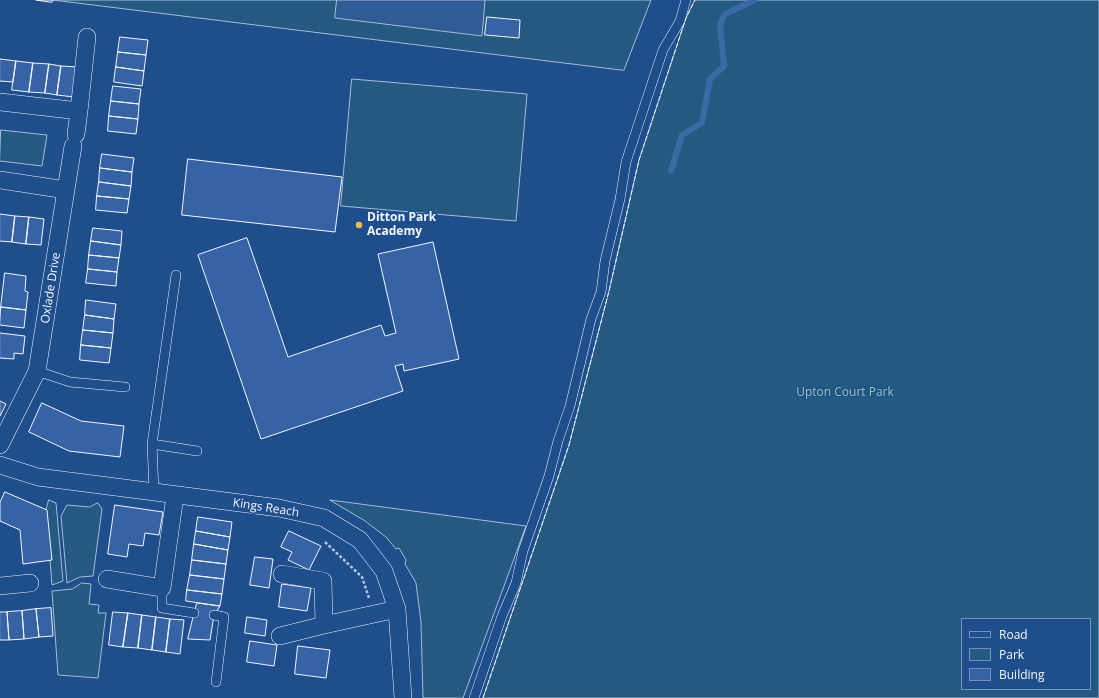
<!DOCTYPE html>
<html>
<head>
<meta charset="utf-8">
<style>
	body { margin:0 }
	#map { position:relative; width:1099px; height:698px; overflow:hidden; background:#1f4e8c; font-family:"Open Sans",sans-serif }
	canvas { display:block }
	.legend { position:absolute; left:961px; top:618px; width:130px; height:72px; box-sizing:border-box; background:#1f4e8c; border:1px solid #7391ba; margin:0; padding:5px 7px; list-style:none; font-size:12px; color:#f2f6ff }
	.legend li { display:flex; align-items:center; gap:8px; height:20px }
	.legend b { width:20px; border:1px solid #7391ba }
</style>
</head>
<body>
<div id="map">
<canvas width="1099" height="698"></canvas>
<ul class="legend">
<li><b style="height:5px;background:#1f4e8c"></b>Road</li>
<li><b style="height:11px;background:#245a82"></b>Park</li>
<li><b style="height:11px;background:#3563a3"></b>Building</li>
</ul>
</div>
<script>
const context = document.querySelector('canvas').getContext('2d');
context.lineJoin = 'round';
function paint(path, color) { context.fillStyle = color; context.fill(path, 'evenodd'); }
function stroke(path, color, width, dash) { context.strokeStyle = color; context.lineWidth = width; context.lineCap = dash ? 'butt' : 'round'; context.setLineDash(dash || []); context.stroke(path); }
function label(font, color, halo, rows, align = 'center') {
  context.font = font + ' "Open Sans",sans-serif'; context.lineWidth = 3; context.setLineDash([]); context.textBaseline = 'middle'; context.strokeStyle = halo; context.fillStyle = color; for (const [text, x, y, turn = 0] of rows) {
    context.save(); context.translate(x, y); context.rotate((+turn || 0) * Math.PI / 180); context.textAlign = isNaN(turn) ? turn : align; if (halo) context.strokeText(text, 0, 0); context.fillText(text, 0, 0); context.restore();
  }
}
const green = new Path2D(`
	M53 0H651L624 70Z
	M695 0H1099V698H483L569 445 609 291 639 160 686 18ZM962 619H1090V689H962Z
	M352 79 527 94 516 221 341 206Z
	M1 130 47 135 42 166 0 161Z
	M49 500 56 503 63 581 52 585 46 510Z
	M330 500 526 526 463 698H423L421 622 416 583 405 564 406 560 399 548 396 549 386 537 365 521Z
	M98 503 102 509 93 576 80 577 67 583 61 516 67 505 89 507Z
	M82 583 91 584 89 604 99 605 98 613H106L98 678 58 675 52 591 72 589Z`);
paint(green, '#245a82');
stroke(green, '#a8bbd7', 1);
const parking = new Path2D(`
	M337 0H485L482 36 335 18Z`);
paint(parking, '#305b95');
stroke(parking, '#a8bbd7', 1);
stroke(new Path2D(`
	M671 171 682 135 702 123 710 79 724 66 720 24 725 14 755 0`), '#3b69a3', 6);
const building = new Path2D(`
	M36 0H53L52 2Z
	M487 17 520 20 519 38 485 35Z
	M120 37 148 40 146 55 118 52Z
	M118 52 146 55 144 71 116 67Z
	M0 59 16 61 13 82 0 81Z
	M16 61 33 63 29 92 12 90Z
	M33 63 49 64 45 93 29 92Z
	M49 64 61 66 57 95 45 93Z
	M61 66 78 67 74 97 57 95Z
	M116 67 144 71 142 86 114 82Z
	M113 86 141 89 139 104 111 101Z
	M111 101 139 104 138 119 109 116Z
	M109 116 138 119 136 134 108 131Z
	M102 154 134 158 132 172 100 168Z
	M188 159 342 177 335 232 182 215Z
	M100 168 132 172 131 186 99 182Z
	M99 182 131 186 129 199 97 196Z
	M97 196 129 199 127 213 96 210Z
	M0 214 15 216 12 242 0 241Z
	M15 216 29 217 26 244 12 242Z
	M29 217 44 219 41 245 26 244Z
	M93 228 122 231 121 245 91 241Z
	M247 238 288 357 381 325 385 336 396 333 378 254 433 242 459 359 404 371 403 364 395 366 403 391 261 439 198 255Z
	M91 241 121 245 119 258 89 255Z
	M89 255 119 258 117 272 88 269Z
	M88 269 117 272 116 286 86 283Z
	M5 273 26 276 25 291 28 292 26 310 1 307Z
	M86 300 116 304 114 319 85 315Z
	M1 307 26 310 24 328 0 325Z
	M85 315 114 319 113 333 83 330Z
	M83 330 113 333 111 348 81 345Z
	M0 333 25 336 23 354 14 353V359L0 358Z
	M81 345 111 348 109 363 80 360Z
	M0 401 6 404 0 416Z
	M42 403 81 421 124 426 120 457 69 451 29 432Z
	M5 492 47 510 52 560 23 564 20 530 0 521V503Z
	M115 505 163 512 159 535 145 533 143 546 129 544 127 557 108 554Z
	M198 517 232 522 230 537 196 531Z
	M196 531 230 537 228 550 194 544Z
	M289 531 321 546 309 570 288 560 292 552 281 547Z
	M194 544 228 550 226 564 192 560Z
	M255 557 273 559 269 588 250 585Z
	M192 560 226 564 224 579 190 575Z
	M190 575 224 579 222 594 187 590Z
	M282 584 311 588 307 611 279 607Z
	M187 590 222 594 220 606 186 601Z
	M197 603 220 606 214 615 210 640 188 639Z
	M51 608 53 636 39 637 36 609Z
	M36 609 39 637 24 639 22 611Z
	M22 611 24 639 9 640 7 612Z
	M0 612H7L9 640H0Z
	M113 612 128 613 123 647 109 645Z
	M128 613 142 615 138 648 123 647Z
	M142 615 156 617 152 650 138 648Z
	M156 617 170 619 166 652 152 650Z
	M247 617 267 620 265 636 245 633Z
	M170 619 184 620 180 654 166 652Z
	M250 641 277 645 274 666 247 662Z
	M298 646 330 650 326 678 295 674Z`);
paint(building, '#3563a3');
stroke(building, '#f2f6ff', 1);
const lane = new Path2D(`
	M37 371 70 382 125 387
	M152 444 197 451
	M154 492 152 444 176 275
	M162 588V608L194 613
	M214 615 224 617 216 682
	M474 698 502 616 516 583 523 551 549 476 558 441 570 406 591 319 601 292 605 261 620 199 626 162 663 50 680 21 686 0`);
const street = new Path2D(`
	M0 102 79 111 76 134
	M79 111 87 37
	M0 180 66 190
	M0 445 37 371 73 146
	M0 465 38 477 279 508 324 518 360 540 384 571 397 609 403 698
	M107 579 162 588 175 496
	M0 586 30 583
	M324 625 397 609
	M280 636 324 625 323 581 282 574`);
stroke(lane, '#f2f6ff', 10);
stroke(street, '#f2f6ff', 18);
stroke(new Path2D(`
	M325 542 362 577 369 598`), '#b3c4dc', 2.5, [3, 2]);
stroke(lane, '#1f4e8c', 9);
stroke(street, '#1f4e8c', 17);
stroke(new Path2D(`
	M483 698 569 445 609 291 639 160 686 18 695 0`), '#f2f6ff', 1, [5, 2]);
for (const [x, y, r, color] of [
	[359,225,4,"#ffb74d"]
]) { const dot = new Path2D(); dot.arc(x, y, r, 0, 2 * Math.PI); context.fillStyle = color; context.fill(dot); stroke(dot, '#1f4e8c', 1.5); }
label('bold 12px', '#f2f6ff', '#1f4e8c', [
	["Ditton Park",367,218],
	["Academy",367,232]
], 'left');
label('12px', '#f2f6ff', '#1f4e8c', [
	["Oxlade Drive",51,288,-81],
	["Kings Reach",266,508,9]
]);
label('12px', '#97c8a6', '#1f4e8c', [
	["Upton Court Park",845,393]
]);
</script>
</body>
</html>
